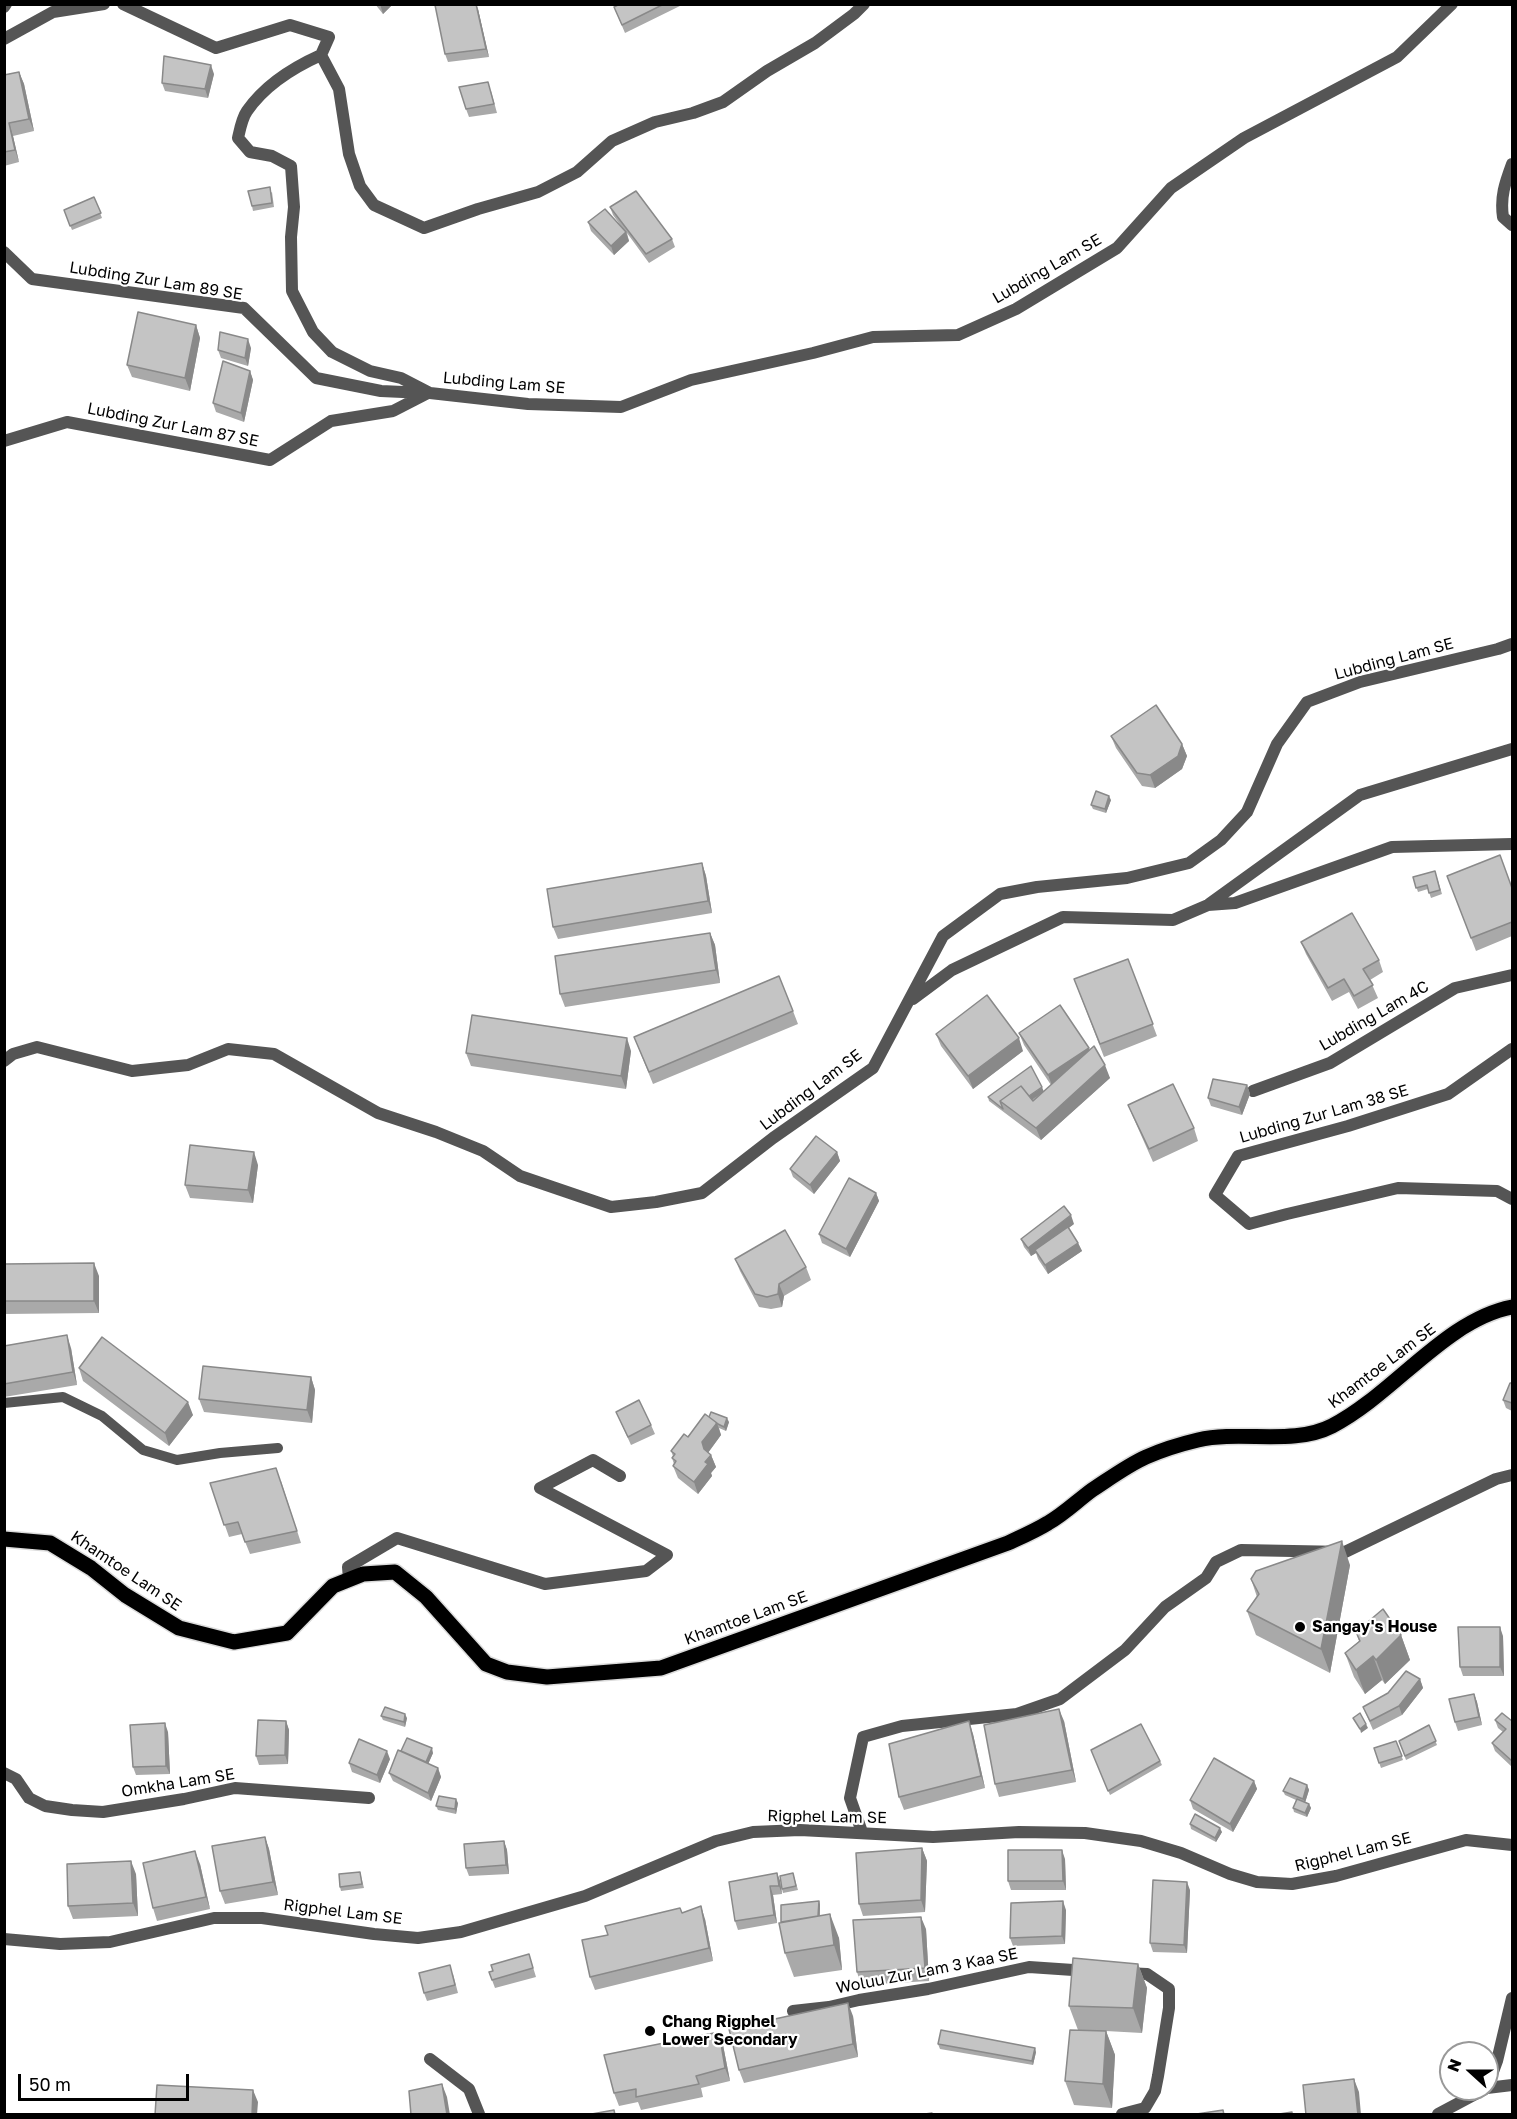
<!DOCTYPE html>
<html>
<head>
<meta charset="utf-8">
<style>
	body { margin:0 }
	#map { position:relative; width:1517px; height:2119px; overflow:hidden; background:#fff; font-family:"Golos Text",sans-serif }
	canvas { display:block }
	.frame { position:absolute; inset:0; border:6px solid #000; pointer-events:none }
	.north { position:absolute; left:1439px; top:2041px; width:60px; height:60px; box-sizing:border-box; background:#fff; border:2px solid #999; border-radius:50%; rotate:291deg; font-size:16px; font-weight:700; line-height:24px; text-align:center; color:#000 }
	.north::after { content:''; display:block; margin:auto; width:21px; height:27px; background:#000; clip-path:polygon(50% 0,100% 100%,50% 72%,0 100%) }
	.scale { position:absolute; left:18px; top:2074px; width:171px; height:27px; box-sizing:border-box; border:3px solid #000; border-top:0; padding-left:8px; font-size:18px; line-height:21px; white-space:nowrap; color:#000; -webkit-text-stroke:4px #fff; paint-order:stroke }
</style>
</head>
<body>
<div id="map">
<canvas width="1517" height="2119"></canvas>
<div class="frame"></div>
<div class="north">N</div>
<div class="scale">50 m</div>
</div>
<script>
const context = document.querySelector('canvas').getContext('2d');
context.lineJoin = 'round';
function stroke(path, color, width, dash) { context.strokeStyle = color; context.lineWidth = width; context.lineCap = dash ? 'butt' : 'round'; context.setLineDash(dash || []); context.stroke(path); }
function paint(path, color) { context.fillStyle = color; context.fill(path, 'evenodd'); }
function label(font, color, halo, rows, align = 'center') {
  context.font = font + ' "Golos Text",sans-serif'; context.lineWidth = 4.5; context.setLineDash([]); context.textBaseline = 'middle'; context.strokeStyle = halo; context.fillStyle = color; for (const [text, x, y, turn = 0] of rows) {
    context.save(); context.translate(x, y); context.rotate((+turn || 0) * Math.PI / 180); context.textAlign = isNaN(turn) ? turn : align; if (halo) context.strokeText(text, 0, 0); context.fillText(text, 0, 0); context.restore();
  }
}
const primary = new Path2D(`
	M4 1539 50 1543 91 1568 125 1595 179 1628 234 1642 287 1633 333 1586 363 1574 395 1572 426 1597 486 1664 507 1672 547 1677 661 1668 1008 1543C1021 1537 1035 1531 1048 1523 1064 1514 1077 1501 1092 1490 1109 1479 1128 1465 1146 1457 1162 1450 1181 1444 1198 1440 1242 1430 1293 1446 1332 1426 1394 1394 1445 1320 1512 1307`);
stroke(primary, '#dbdbdb', 18);
stroke(new Path2D(`
	M4 1403 63 1397 102 1416 143 1450 177 1460 220 1453 278 1448`), '#555', 10);
stroke(new Path2D(`
	M123 4 216 48 290 25 329 37 321 55
	M864 4 854 14 815 43 767 71 723 102 693 113 655 122 612 141 577 172 538 192 478 209 424 228 374 205 360 186 349 154 339 89 321 55C292 68 265 85 247 111 242 118 240 129 238 138L250 152 272 156 291 166 294 207 291 237 292 291 313 332 332 352 370 371 401 378 430 393 528 404 621 407 691 380 813 353 873 337 958 335 1016 309 1117 248 1171 188 1244 138 1397 57 1452 4
	M4 7 6 4
	M4 39 53 12 104 4
	M1512 164C1505 183 1500 197 1503 217L1512 225
	M4 252 32 279 244 308 316 378 381 391 425 393
	M4 441 67 422 270 460 331 421 393 411 428 393
	M1209 904 1360 795 1512 749
	M913 999 952 970 1063 917 1173 920 1208 905 1235 903 1392 847 1512 844
	M1512 1049 1448 1094 1348 1126 1238 1156 1215 1195 1249 1224 1287 1214 1398 1188 1497 1191 1512 1199
	M4 1061 13 1054 37 1047 132 1071 188 1065 228 1049 274 1054 378 1113 436 1132 483 1151 520 1176 611 1207 656 1202 702 1193 773 1138 873 1068 943 936 1000 894 1037 887 1127 878 1189 863 1221 840 1247 812 1277 744 1307 702 1360 682 1498 649 1512 644
	M1253 1091 1330 1063 1455 988 1512 975
	M349 1579 348 1567 397 1538 545 1584 646 1571 667 1555 540 1488 593 1460 620 1476
	M4 1773 16 1779 29 1798 45 1806 72 1810 103 1812 184 1799 235 1788 369 1798
	M862 1832 850 1798 863 1737 902 1726 1017 1714 1060 1699 1125 1650 1165 1607 1206 1578 1216 1562 1241 1550 1345 1552 1496 1479 1512 1475
	M4 1939 60 1944 110 1942 214 1918H262L374 1934 418 1938 461 1932 585 1896 716 1841 753 1832 800 1830 933 1837 1019 1832 1085 1833 1141 1841 1181 1853 1230 1874 1257 1882 1292 1884 1336 1876 1466 1840 1512 1845
	M793 2011 829 2007 859 2000 928 1989 1029 1967 1088 1971
	M430 2059 469 2089 479 2114
	M1487 2088 1497 2061 1512 1998
	M1487 2088 1512 2085
	M1122 2114 1145 2108 1155 2091 1158 2076 1169 2008V1989L1147 1974 1126 1973
	M1438 2114 1485 2089`), '#555', 12);
stroke(primary, '#000', 15);
paint(new Path2D(`
	M375 4H393L383 14Z
	M620 4H684L625 33 614 7Z
	M478 9 489 57 448 62 445 54Z
	M19 72 24 84 34 131 13 136 19 162 4 166V75Z
	M214 74 208 98 165 91 162 83Z
	M491 91 497 113 469 117 466 109Z
	M272 192 274 207 253 211 252 206Z
	M94 197 102 218 72 230 64 210Z
	M610 207 672 239 675 247 649 263 627 233 629 241 614 255 591 231 588 222 623 229 613 215Z
	M196 325 200 338 190 391 132 377 127 365Z
	M251 348 248 366 221 358 218 350Z
	M250 371 253 380 244 422 216 412 213 403Z
	M1111 736 1182 744 1187 756 1182 769 1155 788 1142 786 1116 748Z
	M1111 800 1106 813 1093 809 1091 805Z
	M702 863 706 876 712 913 558 939 553 927Z
	M1435 871 1442 894 1431 898 1428 889 1418 892 1413 877Z
	M1447 876 1512 888V936L1476 951Z
	M710 933 715 945 720 983 565 1007 560 994Z
	M1301 942 1379 960 1383 972 1370 980 1378 998 1358 1009 1349 992 1332 1001 1306 954Z
	M1128 959 1157 1036 1104 1057 1074 979Z
	M793 1011 798 1024 653 1084 634 1037Z
	M1019 1033 1089 1050 1110 1078 1041 1140 989 1101 988 1097 1044 1091 1051 1085 1024 1045Z
	M936 1034 1023 1051 973 1089 941 1046Z
	M631 1051 626 1089 471 1066 466 1053Z
	M1247 1085 1250 1094 1242 1115 1211 1106 1208 1098Z
	M1128 1105 1194 1128 1198 1141 1153 1162 1133 1117Z
	M837 1152 840 1161 814 1194 793 1177 790 1169Z
	M258 1165 253 1203 190 1198 185 1185Z
	M876 1193 879 1201 850 1257 822 1243 819 1234Z
	M1074 1224 1068 1228 1078 1243 1082 1251 1048 1274 1038 1259 1036 1253 1031 1256 1024 1247 1021 1239Z
	M735 1259 806 1267 811 1280 784 1296 782 1307 771 1309 759 1307 740 1271Z
	M4 1264 99 1276V1313L4 1314Z
	M4 1346 71 1348 77 1385 4 1397Z
	M79 1368 193 1415 169 1446 83 1381Z
	M311 1377 315 1390 312 1423 204 1412 199 1399Z
	M1512 1383V1411L1506 1408 1503 1400Z
	M616 1412 651 1425 655 1434 631 1445Z
	M709 1417 729 1422 726 1431 719 1428 721 1435 708 1453 711 1455 716 1467 711 1473 712 1476 698 1494 678 1478 673 1466 674 1464 672 1458 673 1456 671 1451Z
	M281 1481 301 1543 250 1554 242 1534 229 1537 210 1483Z
	M1350 1565 1330 1673 1256 1635 1247 1611 1257 1597 1251 1579Z
	M1356 1632 1401 1635 1410 1660 1385 1684 1382 1680 1365 1694 1354 1677 1345 1653 1359 1641Z
	M1503 1636 1504 1676H1463L1460 1667Z
	M1420 1679 1423 1688 1402 1715 1373 1730 1363 1707Z
	M1474 1694 1477 1702 1482 1725 1458 1731 1455 1722Z
	M381 1716 407 1718 405 1727 383 1720Z
	M1495 1720 1512 1721V1767L1495 1751 1492 1743 1503 1732 1498 1728Z
	M286 1721 289 1730 288 1764 259 1765 256 1756Z
	M1064 1721 1076 1782 999 1797 995 1784Z
	M1429 1725 1437 1745 1406 1760 1399 1741Z
	M168 1732 170 1774 136 1775 133 1767Z
	M973 1734 985 1788 904 1810 899 1797Z
	M1396 1741 1403 1760 1381 1768 1374 1748Z
	M1091 1750 1160 1761 1162 1765 1110 1795Z
	M401 1751 433 1753 428 1764 438 1768 441 1777 431 1801 393 1781 389 1773Z
	M390 1759 380 1783 352 1772 349 1763Z
	M1254 1781 1257 1789 1233 1832 1193 1809 1190 1800Z
	M1307 1785 1309 1790 1305 1802 1309 1804 1311 1808 1307 1817 1294 1812 1293 1808 1296 1800 1285 1795 1283 1791Z
	M458 1803 456 1814 438 1810 436 1806Z
	M1190 1824 1222 1832 1216 1842 1191 1829Z
	M265 1837 269 1849 278 1895 225 1904 220 1891Z
	M504 1841 507 1850 509 1874 469 1876 466 1868Z
	M922 1848 927 1861 925 1912 863 1916 859 1904Z
	M1065 1859 1066 1890H1011L1008 1881Z
	M200 1864 210 1909 157 1921 153 1908Z
	M360 1872 364 1888 341 1891 340 1887Z
	M777 1873 780 1881 782 1894 773 1895 777 1923 738 1930 735 1921Z
	M793 1873 798 1890 783 1893 782 1889Z
	M136 1874 138 1916 73 1919 68 1906Z
	M1190 1890 1187 1953 1153 1952 1150 1943Z
	M819 1901 820 1905V1916L839 1938 842 1970 794 1977 785 1953 781 1922Z
	M1066 1910 1065 1944 1013 1946 1010 1938Z
	M682 1913 705 1919 713 1961 595 1990 590 1977Z
	M926 1929 929 1981 861 1985 857 1972Z
	M529 1954 536 1977 495 1988 489 1972Z
	M1138 1964 1147 1988 1142 2033 1106 2031 1115 2055 1112 2108 1074 2105 1065 2081 1078 2030 1069 2006Z
	M453 1974 458 1993 427 2001 424 1993Z
	M853 2016 858 2057 744 2083 739 2070Z
	M938 2044 1036 2052 1033 2065 940 2049Z
	M723 2045 730 2081 701 2088 703 2097 641 2110 638 2102 619 2106 614 2093Z`), '#a9a9a9');
paint(new Path2D(`
	M380 4H393L383 14Z
	M476 4 478 9 489 57 486 49Z
	M211 65 214 74 208 98 205 89Z
	M19 72 24 84 34 131 29 119Z
	M9 123 13 136 19 162 15 150Z
	M626 232 629 241 614 255 611 246Z
	M196 325 200 338 190 391 185 378Z
	M248 339 251 348 248 366 245 358Z
	M250 371 253 380 244 422 241 413Z
	M1182 744 1187 756 1182 769 1155 788 1150 775Z
	M1109 796 1111 800 1106 813 1105 809Z
	M702 863 706 876 712 913 708 901Z
	M710 933 715 945 720 983 716 970Z
	M627 1038 631 1051 626 1089 621 1076Z
	M1019 1038 1023 1051 973 1089 968 1076Z
	M1089 1048 1093 1060 1053 1088 1048 1075Z
	M1105 1065 1110 1078 1041 1140 1036 1128Z
	M1247 1085 1250 1094 1242 1115 1239 1107Z
	M1042 1087 1044 1092 1028 1102 1027 1098Z
	M254 1152 258 1165 253 1203 248 1190Z
	M837 1152 840 1161 814 1194 810 1185Z
	M876 1193 879 1201 850 1257 846 1249Z
	M1071 1215 1074 1224 1036 1253 1035 1250 1036 1253 1031 1256 1028 1248Z
	M1078 1243 1082 1251 1048 1274 1045 1265Z
	M94 1263 99 1276V1313L94 1301Z
	M779 1284 784 1296 782 1307 778 1294Z
	M67 1335 71 1348 77 1385 73 1372Z
	M311 1377 315 1390 312 1423 307 1410Z
	M188 1402 193 1415 169 1446 165 1433Z
	M727 1418 729 1422 726 1431 724 1427Z
	M717 1423 721 1435 707 1454 711 1455 716 1467 711 1473 712 1476 698 1494 694 1482 704 1449 702 1442Z
	M1342 1541 1350 1565 1330 1673 1321 1649Z
	M1500 1627 1503 1636 1504 1676 1500 1667Z
	M1401 1635 1410 1660 1385 1684 1376 1660Z
	M1373 1656 1382 1680 1365 1694 1356 1670Z
	M1420 1679 1423 1688 1402 1715 1399 1706Z
	M1474 1694 1477 1702 1482 1725 1479 1717Z
	M1059 1709 1064 1721 1076 1782 1072 1770Z
	M405 1714 407 1718 405 1727 404 1722Z
	M286 1721 289 1730 288 1764 285 1755Z
	M969 1721 973 1734 985 1788 981 1776Z
	M165 1723 168 1732 170 1774 166 1766Z
	M1366 1724 1368 1728 1361 1733 1360 1729Z
	M432 1748 433 1753 426 1769 425 1765Z
	M387 1751 390 1759 380 1783 377 1775Z
	M438 1768 441 1777 431 1801 428 1793Z
	M1254 1781 1257 1789 1233 1832 1230 1824Z
	M1307 1785 1309 1790 1305 1803 1303 1799Z
	M456 1799 458 1803 456 1814 455 1809Z
	M1309 1804 1311 1808 1307 1817 1305 1813Z
	M1220 1828 1222 1832 1216 1842 1215 1838Z
	M265 1837 269 1849 278 1895 273 1882Z
	M504 1841 507 1850 509 1874 506 1865Z
	M922 1848 927 1861 925 1912 921 1900Z
	M1062 1850 1065 1859 1066 1890 1063 1881Z
	M195 1851 200 1864 210 1909 206 1897Z
	M131 1861 136 1874 138 1916 133 1903Z
	M777 1873 780 1881 782 1894 779 1886Z
	M1187 1882 1190 1890 1187 1953 1184 1945Z
	M770 1886 773 1895 777 1923 774 1915Z
	M819 1901 820 1905 819 1929 817 1924Z
	M1063 1901 1066 1910 1065 1944 1062 1936Z
	M701 1906 705 1919 713 1961 709 1948Z
	M830 1914 839 1938 842 1970 834 1945Z
	M921 1917 926 1929 929 1981 925 1968Z
	M1138 1964 1147 1988 1142 2033 1133 2008Z
	M848 2003 853 2016 858 2057 853 2044Z
	M1106 2031 1115 2055 1112 2108 1103 2084Z
	M719 2032 723 2045 730 2081 725 2068Z
	M1035 2048 1036 2052 1033 2065 1032 2061Z
	M1354 2079 1359 2092 1361 2115H1358Z
	M442 2084 447 2097 450 2115H447Z
	M253 2090 258 2102 257 2115H252Z`), '#898989');
const building = new Path2D(`
	M438 4H476L486 49 445 54 435 5Z
	M620 4H664L622 25 614 7Z
	M164 56 211 65 205 89 162 83Z
	M19 72 29 119 9 123 15 150 4 152V75Z
	M488 82 494 104 466 109 459 87Z
	M270 187 272 203 252 206 248 191Z
	M636 191 672 239 646 254 610 207Z
	M94 197 101 213 70 226 64 210Z
	M605 209 626 232 611 246 588 222Z
	M138 312 196 325 185 378 127 365Z
	M220 332 248 339 245 358 218 350Z
	M223 361 250 371 241 413 213 403Z
	M1156 705 1182 744 1178 756 1150 775 1137 773 1111 736Z
	M1096 791 1109 796 1105 809 1091 805Z
	M1500 855 1512 888V922L1471 938 1447 876Z
	M702 863 708 901 553 927 547 889Z
	M1435 871 1440 890 1429 893 1427 885 1416 888 1413 877Z
	M1352 913 1379 960 1363 969 1373 985 1354 996 1344 979 1328 988 1301 942Z
	M710 933 716 970 560 994 555 956Z
	M1128 959 1153 1024 1100 1044 1074 979Z
	M779 976 793 1011 649 1072 634 1037Z
	M987 995 1019 1038 968 1076 936 1034Z
	M1060 1005 1089 1048 1048 1075 1019 1033Z
	M472 1015 627 1038 621 1076 466 1053Z
	M1094 1046 1105 1065 1036 1128 1000 1101 1021 1086 1033 1101Z
	M1031 1066 1042 1087 1029 1096 1021 1086 1000 1101 1003 1109 988 1097Z
	M1213 1079 1247 1085 1239 1107 1208 1098Z
	M1173 1084 1194 1128 1149 1149 1128 1105Z
	M816 1136 837 1152 810 1185 790 1169Z
	M190 1145 254 1152 248 1190 185 1185Z
	M849 1178 876 1193 846 1249 819 1234Z
	M1064 1206 1071 1215 1028 1248 1021 1239Z
	M1068 1227 1078 1243 1045 1265 1035 1250Z
	M785 1230 806 1267 779 1284 778 1294 767 1297 755 1294 735 1259Z
	M94 1263V1301H4V1264Z
	M67 1335 73 1372 4 1384V1346Z
	M102 1337 188 1402 165 1433 79 1368Z
	M203 1366 311 1377 307 1410 199 1399Z
	M1510 1383H1512V1403L1503 1400Z
	M639 1400 651 1425 628 1437 616 1412Z
	M711 1412 727 1418 724 1427 716 1423H717L709 1417Z
	M705 1414 717 1423 702 1442 704 1449 711 1455 705 1462 708 1464 694 1482 673 1466 676 1461 672 1458 675 1454 671 1451 684 1434 688 1437Z
	M276 1468 297 1531 245 1542 238 1522 224 1525 210 1483Z
	M1342 1541 1321 1649 1247 1611 1259 1594 1251 1579 1256 1571Z
	M1383 1609 1401 1635 1376 1660 1373 1656 1356 1670 1345 1653 1360 1641 1356 1632Z
	M1458 1627H1500V1667H1460Z
	M1406 1671 1420 1679 1399 1706 1370 1721 1363 1707 1388 1693Z
	M1474 1694 1479 1717 1455 1722 1449 1699Z
	M385 1707 405 1714 404 1722 381 1716Z
	M1059 1709 1072 1770 995 1784 984 1725Z
	M1360 1713 1366 1724 1360 1729 1353 1718Z
	M1502 1713 1512 1721V1761L1492 1743 1506 1729 1495 1720Z
	M258 1720 286 1721 285 1755 256 1756Z
	M969 1721 981 1776 899 1797 889 1744Z
	M165 1723 166 1766 133 1767 130 1725Z
	M1141 1724 1160 1761 1108 1791 1091 1750Z
	M1429 1725 1436 1741 1405 1756 1399 1741Z
	M407 1738 432 1748 426 1762 401 1751Z
	M359 1739 387 1751 377 1775 349 1763Z
	M1396 1741 1402 1756 1379 1763 1374 1748Z
	M398 1750 438 1768 428 1793 389 1773Z
	M1214 1758 1254 1781 1230 1824 1190 1800Z
	M1290 1778 1307 1785 1303 1799 1283 1791Z
	M439 1796 456 1799 455 1809 436 1806Z
	M1297 1799 1309 1804 1305 1813 1293 1808Z
	M1195 1814 1220 1828 1215 1838 1190 1824Z
	M265 1837 273 1882 220 1891 212 1846Z
	M504 1841 506 1865 466 1868 464 1844Z
	M922 1848 921 1900 859 1904 856 1853Z
	M1008 1850H1062L1063 1881H1008Z
	M195 1851 206 1897 153 1908 143 1863Z
	M131 1861 133 1903 68 1906 67 1864Z
	M360 1872 362 1884 340 1887 339 1874Z
	M777 1873 779 1886H770L774 1915 735 1921 729 1882Z
	M793 1873 796 1886 782 1889 780 1876Z
	M1153 1880 1187 1882 1184 1945 1150 1943Z
	M819 1901 818 1916 781 1922V1905Z
	M1063 1901 1062 1936 1010 1938 1011 1903Z
	M701 1906 709 1948 590 1977 582 1940 608 1935 605 1926 680 1908 682 1913Z
	M830 1914 834 1945 785 1953 779 1923Z
	M921 1917 925 1968 857 1972 853 1920Z
	M529 1954 533 1968 492 1980 489 1972 493 1971 491 1965Z
	M1073 1958 1138 1964 1133 2008 1069 2006Z
	M450 1965 455 1985 424 1993 419 1973Z
	M848 2003 853 2044 739 2070 729 2029Z
	M941 2030 1035 2048 1032 2061 938 2044Z
	M1070 2030 1106 2031 1103 2084 1065 2081Z
	M719 2032 725 2068 696 2076 699 2084 636 2097V2089L614 2093 604 2055Z
	M1354 2079 1358 2115H1306L1303 2085Z
	M442 2084 447 2115H411L409 2091Z
	M157 2085 253 2090 252 2115H155Z
	M614 2110 615 2115H586Z
	M1223 2110 1224 2115H1190Z
	M1292 2112V2115H1273Z
	M932 2113V2115H918Z`);
paint(building, '#c4c4c4');
stroke(building, '#898989', 1.5);
for (const [x, y, r, color] of [
	[1300,1627,6,"#000"],
	[650,2031,6,"#000"]
]) { const dot = new Path2D(); dot.arc(x, y, r, 0, 2 * Math.PI); context.fillStyle = color; context.fill(dot); stroke(dot, '#fff', 2); }
label('16px', '#000', '#fff', [
	["Lubding Lam SE",1047,269,-30],
	["Lubding Zur Lam 89 SE",156,281,9],
	["Lubding Lam SE",504,383,5],
	["Lubding Zur Lam 87 SE",173,425,11],
	["Lubding Lam SE",1394,659,-15],
	["Lubding Lam 4C",1374,1016,-30],
	["Lubding Lam SE",811,1090,-37],
	["Lubding Zur Lam 38 SE",1324,1114,-16],
	["Khamtoe Lam SE",1382,1366,-37],
	["Khamtoe Lam SE",126,1571,34],
	["Khamtoe Lam SE",746,1618,-20],
	["Omkha Lam SE",178,1783,-9],
	["Rigphel Lam SE",827,1817,1],
	["Rigphel Lam SE",1353,1852,-14],
	["Rigphel Lam SE",343,1912,7],
	["Woluu Zur Lam 3 Kaa SE",927,1971,-11]
]);
label('bold 16px', '#000', '#fff', [
	["Sangay's House",1312,1627],
	["Chang Rigphel",662,2022],
	["Lower Secondary",662,2040]
], 'left');
</script>
</body>
</html>
